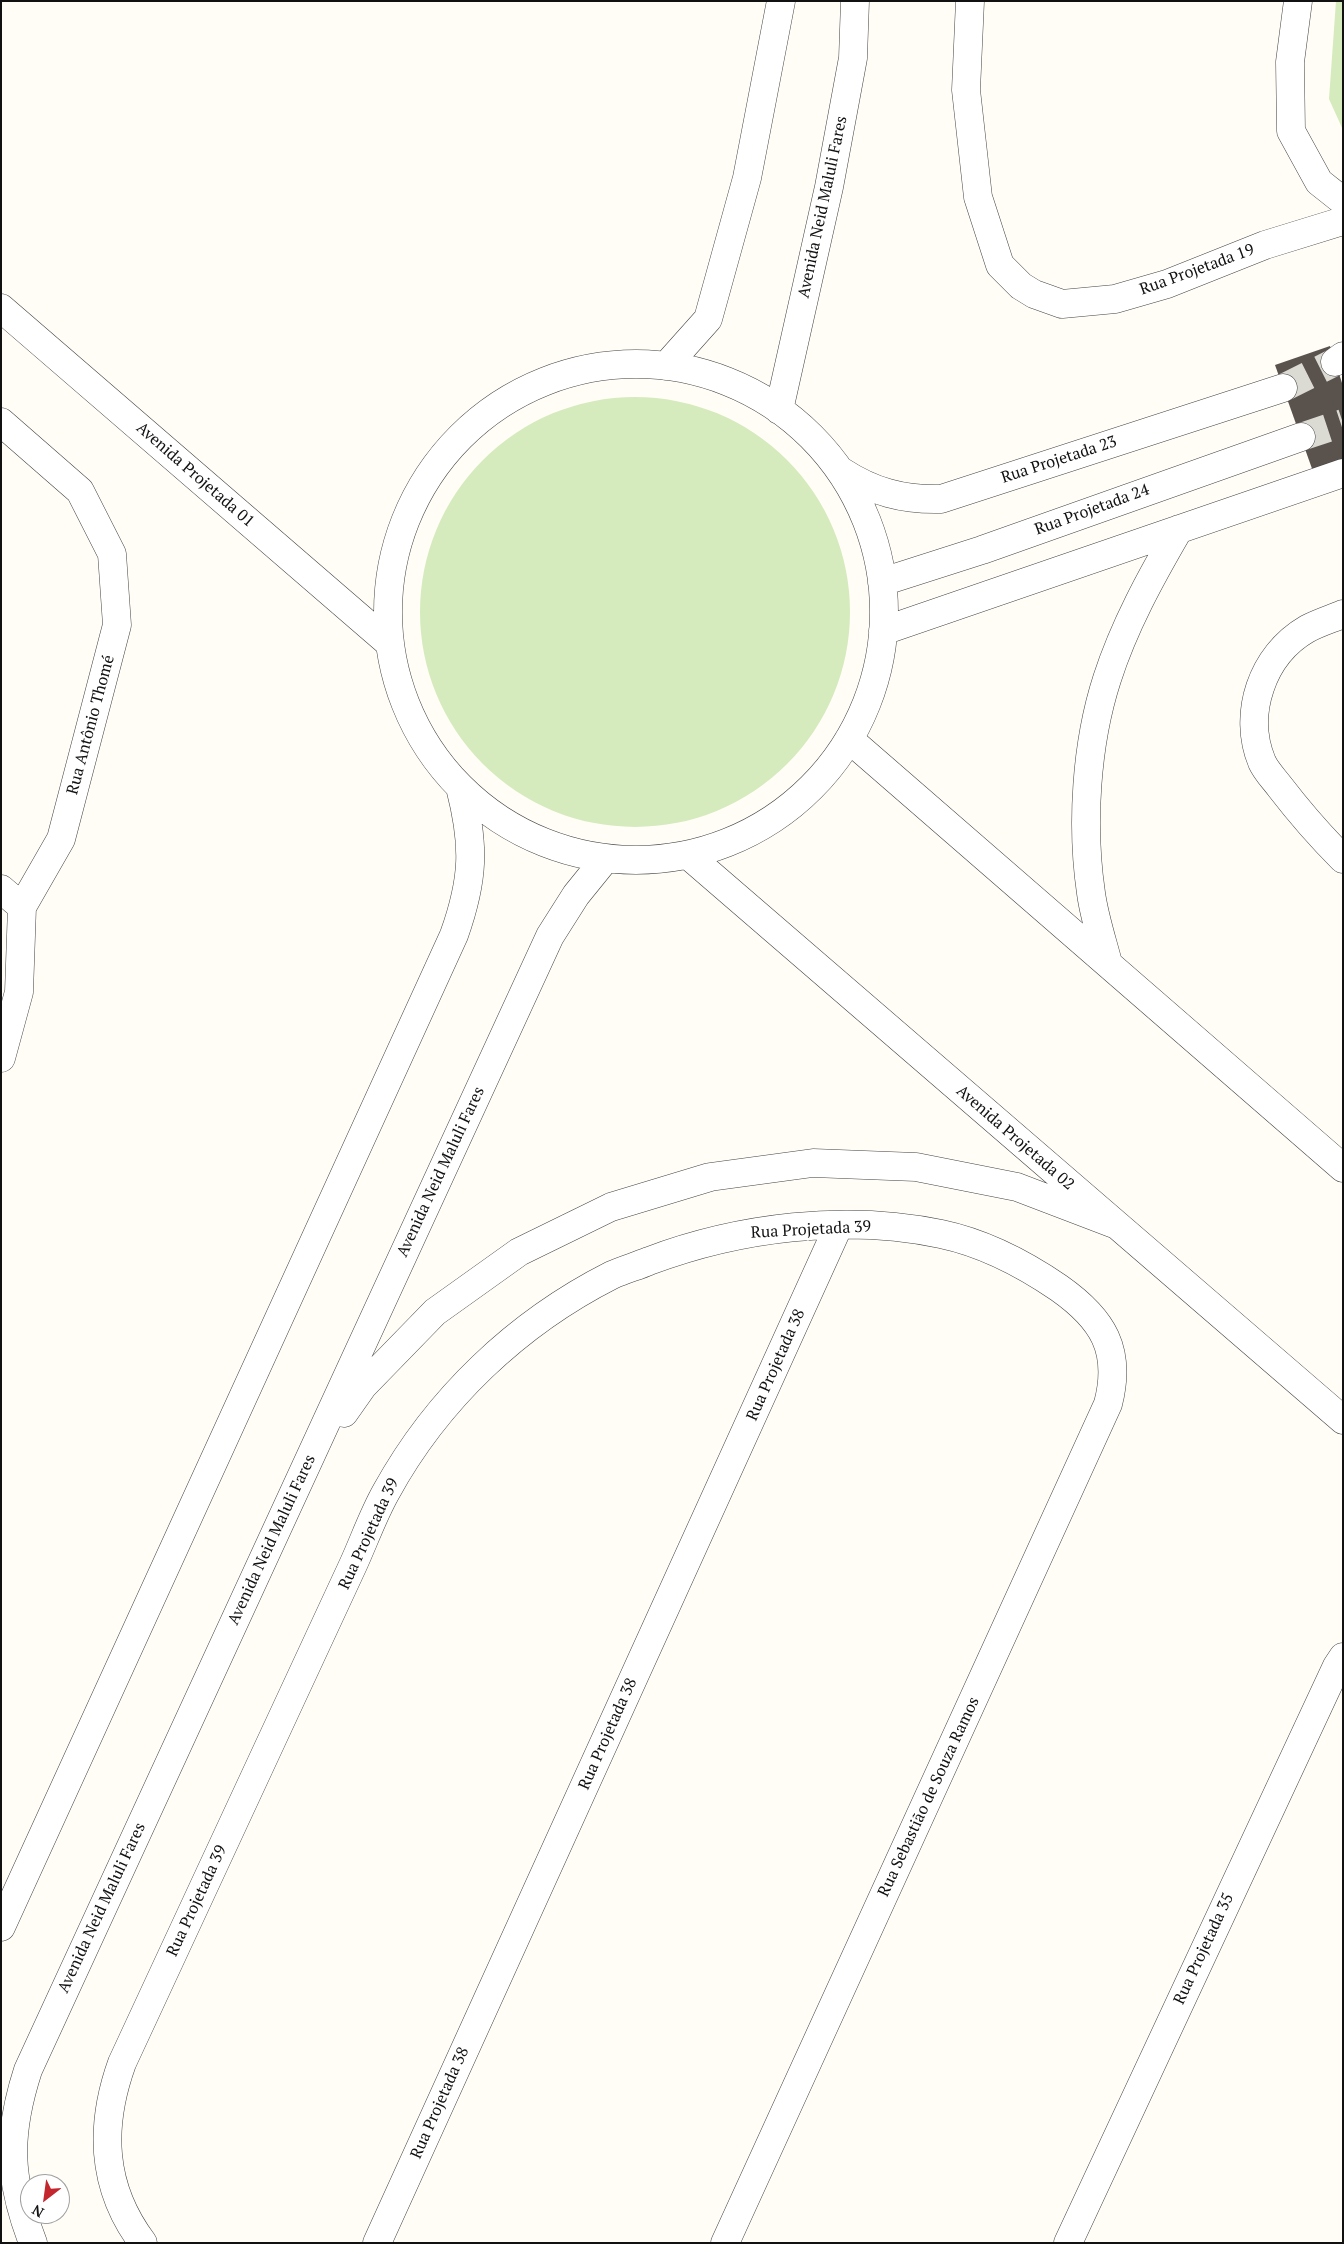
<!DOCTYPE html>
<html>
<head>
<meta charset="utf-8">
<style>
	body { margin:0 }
	#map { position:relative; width:1344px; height:2244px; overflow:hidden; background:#fffdf5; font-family:"PT Serif",serif }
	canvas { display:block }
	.frame { position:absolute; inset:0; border:2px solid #111; pointer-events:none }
	.north { position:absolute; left:20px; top:2174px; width:50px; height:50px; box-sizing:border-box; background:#fff; border:1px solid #a0a0a0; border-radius:50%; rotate:210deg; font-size:14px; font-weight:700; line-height:20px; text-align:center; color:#111 }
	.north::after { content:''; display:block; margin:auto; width:18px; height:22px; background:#c4262e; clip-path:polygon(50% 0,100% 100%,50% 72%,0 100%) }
</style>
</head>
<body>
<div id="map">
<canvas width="1344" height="2244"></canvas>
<div class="frame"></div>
<div class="north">N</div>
</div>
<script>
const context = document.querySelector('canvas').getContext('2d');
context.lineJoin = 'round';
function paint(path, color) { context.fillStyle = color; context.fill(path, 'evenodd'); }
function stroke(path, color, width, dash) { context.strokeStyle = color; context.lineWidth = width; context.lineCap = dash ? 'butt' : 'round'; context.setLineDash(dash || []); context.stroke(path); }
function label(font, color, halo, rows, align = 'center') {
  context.font = font + ' "PT Serif",serif'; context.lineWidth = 5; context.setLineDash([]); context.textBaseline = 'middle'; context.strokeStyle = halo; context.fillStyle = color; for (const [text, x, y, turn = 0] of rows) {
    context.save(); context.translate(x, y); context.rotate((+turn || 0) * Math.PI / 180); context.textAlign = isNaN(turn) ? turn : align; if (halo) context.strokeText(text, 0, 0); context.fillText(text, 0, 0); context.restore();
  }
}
paint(new Path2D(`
	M1336 1H1343V130L1329 99Z
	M420 612a215 215 0 1 1 430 0a215 215 0 1 1-430 0Z`), '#d5ebbd');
paint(new Path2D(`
	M1330 346 1343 386V468L1315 477 1275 365Z`), '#5a524d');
stroke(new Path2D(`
	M1283 388 1335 362
	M1301 437 1343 423`), '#dbdad3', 28, [28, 14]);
const street = new Path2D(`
	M970 1 966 90 978 197 1000 265 1021 286 1034 294 1062 304 1115 299 1167 284 1265 245 1343 221
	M1298 1 1290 62 1291 131 1319 182 1343 201
	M1 308 389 643
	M1335 362 1343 356
	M388 612a248 248 0 1 1 496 0a248 248 0 1 1-496 0Z
	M666 366 708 319 747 178 781 1
	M779 410 829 187 853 58 855 1
	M1 422 80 491 112 554 117 625 61 839 22 907 19 992 1 1058
	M841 471C873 492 903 500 941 499L1283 388
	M882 582 982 550 1301 437
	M1343 614C1331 619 1318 623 1307 629 1262 655 1242 714 1262 762 1266 771 1274 779 1280 787 1300 813 1320 836 1343 859
	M883 631 1343 473
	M849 739 1343 1168
	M688 855 1343 1420
	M1 889 22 907
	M1108 963C1102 940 1094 916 1091 893 1081 825 1086 744 1107 679 1124 626 1151 577 1179 529
	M344 1413 363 1386 435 1312 519 1252 611 1207 710 1177 813 1163 916 1167 1017 1187 1114 1224
	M1 1927 454 935C474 879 475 845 460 787
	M33 2243C8 2178 7 2135 28 2070L550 936 576 895 606 858
	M143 2243C101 2187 99 2127 122 2063L353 1565C364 1541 373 1515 386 1492 437 1399 517 1323 612 1275 623 1270 637 1266 649 1261 739 1227 846 1214 941 1234 984 1243 1024 1264 1059 1288 1103 1319 1122 1350 1108 1404L725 2243
	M377 2243 839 1225
	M1068 2243 1337 1666 1343 1657`);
stroke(street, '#444', 29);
stroke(street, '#fff', 28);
label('16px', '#111', '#fff', [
	["Avenida Neid Maluli Fares",823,207,-78],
	["Rua Projetada 19",1197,270,-20],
	["Rua Projetada 23",1059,460,-18],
	["Avenida Projetada 01",195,475,41],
	["Rua Projetada 24",1092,510,-20],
	["Rua Antônio Thomé",91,725,-75],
	["Avenida Projetada 02",1015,1138,41],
	["Avenida Neid Maluli Fares",441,1172,-65],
	["Rua Projetada 39",811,1230,-3],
	["Rua Projetada 38",776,1365,-66],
	["Rua Projetada 39",369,1534,-65],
	["Avenida Neid Maluli Fares",272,1540,-65],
	["Rua Projetada 38",608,1734,-66],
	["Rua Sebastião de Souza Ramos",929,1797,-65],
	["Rua Projetada 39",197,1901,-65],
	["Avenida Neid Maluli Fares",102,1908,-65],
	["Rua Projetada 35",1204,1949,-65],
	["Rua Projetada 38",440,2103,-66]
]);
</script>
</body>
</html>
